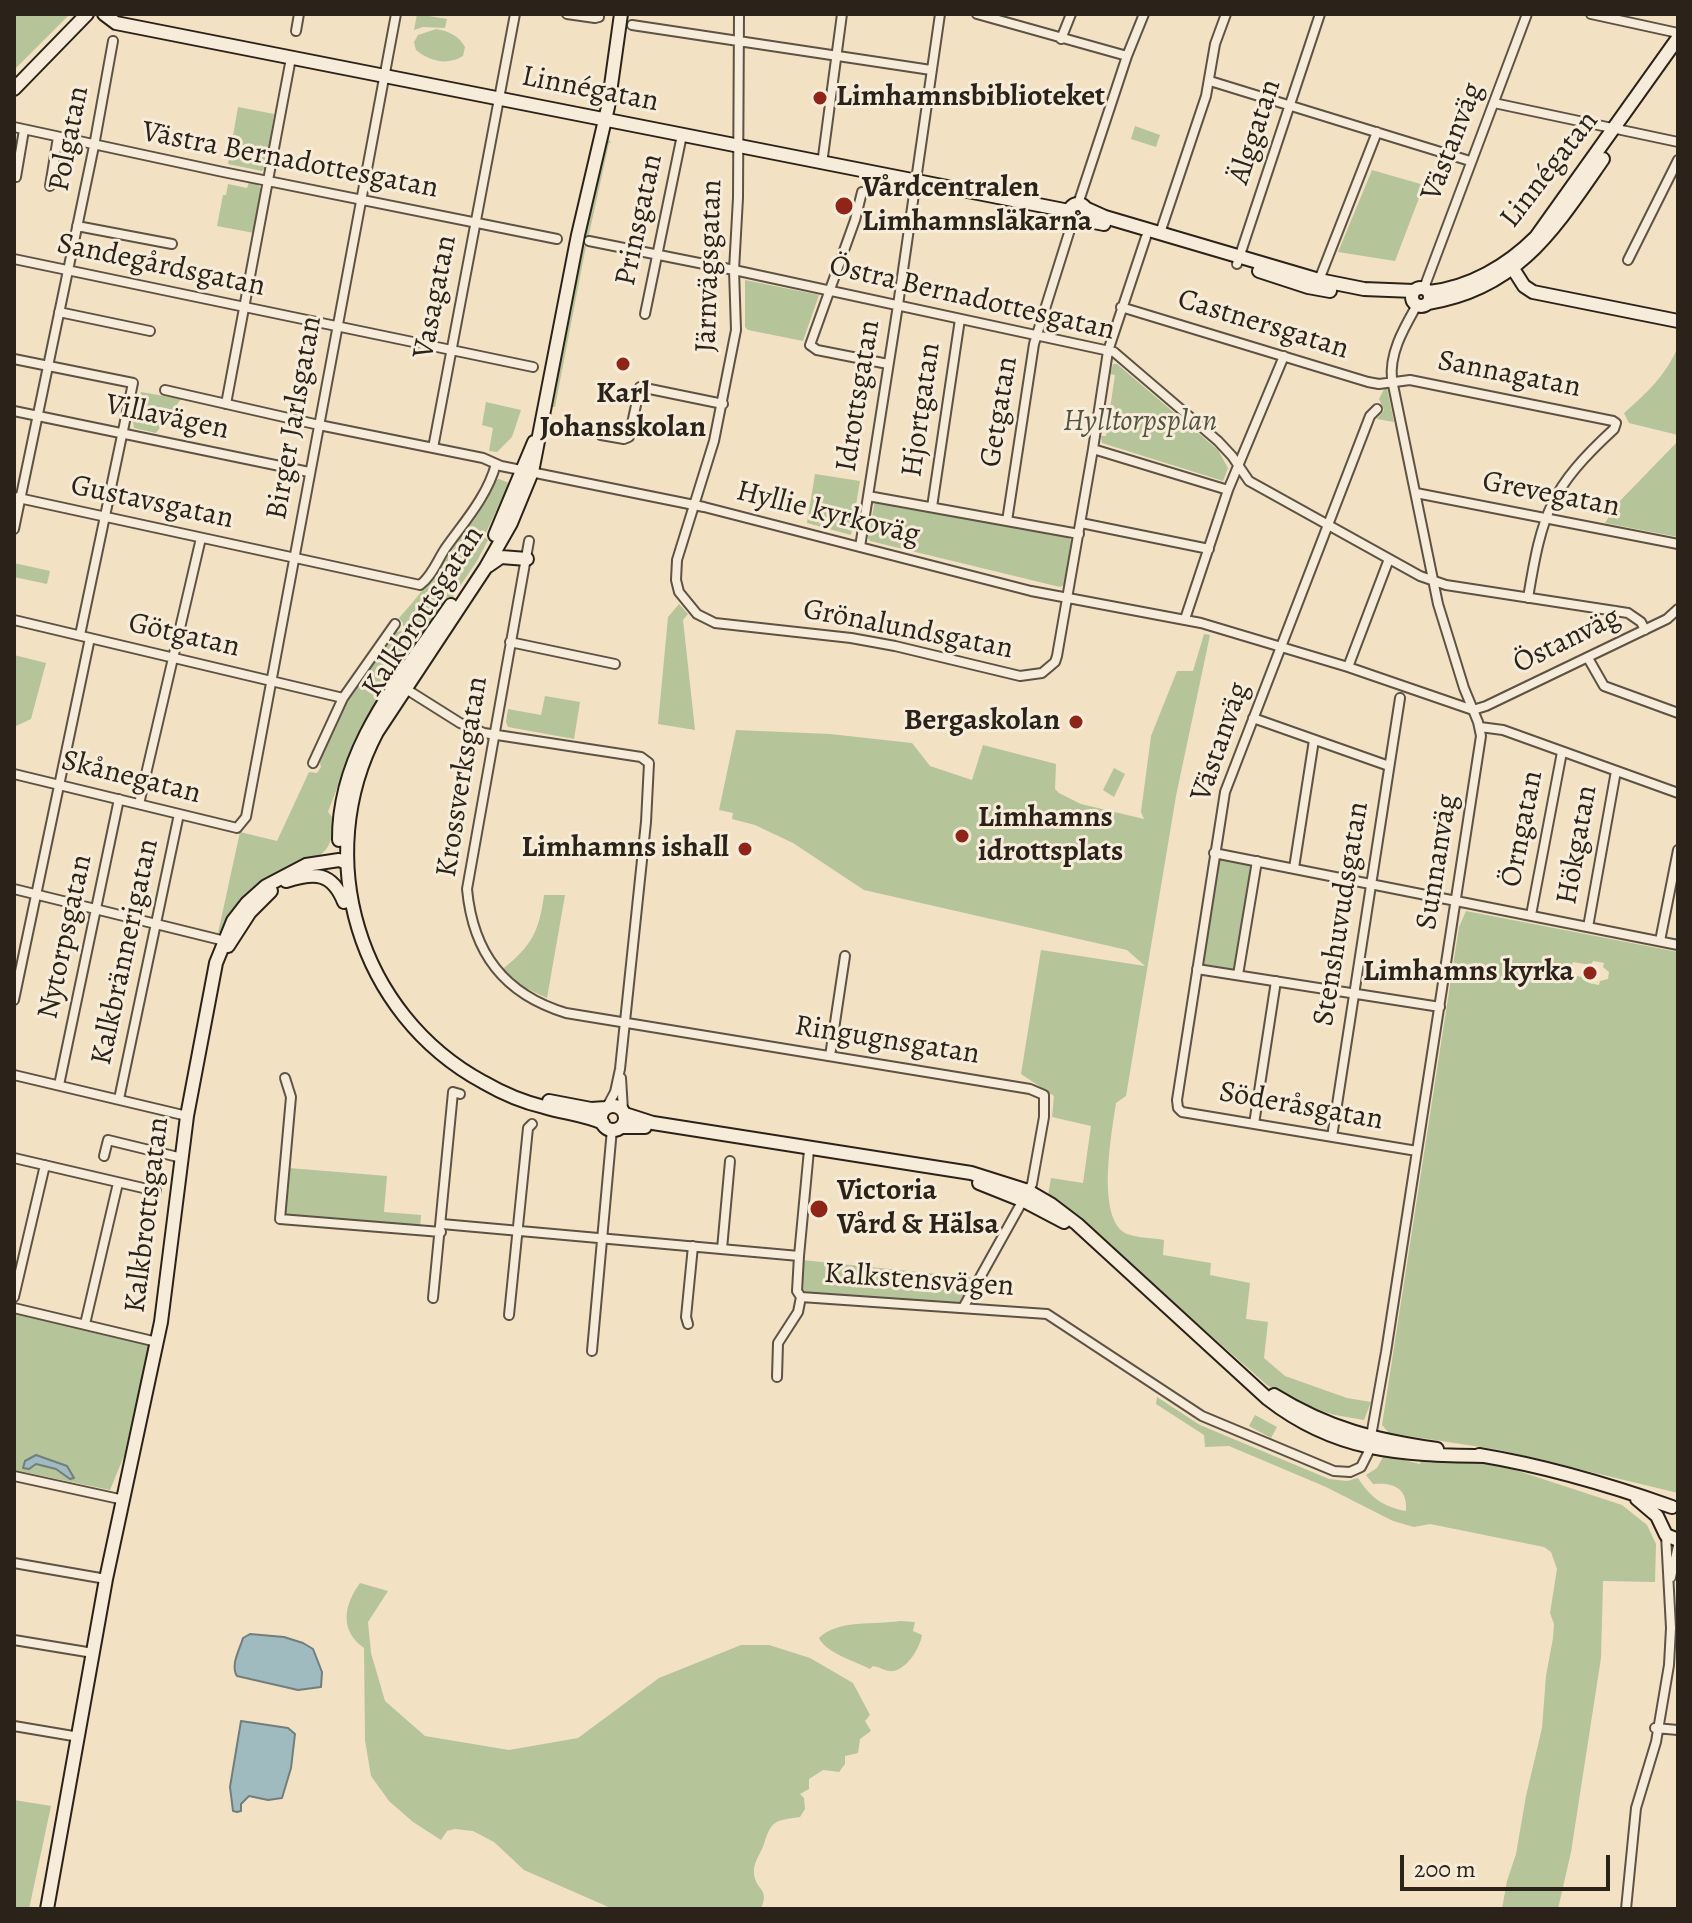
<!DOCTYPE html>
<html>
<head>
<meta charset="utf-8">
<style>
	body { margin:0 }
	#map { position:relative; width:1692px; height:1923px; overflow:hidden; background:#f3e1c4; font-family:Alegreya,serif }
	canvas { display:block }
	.frame { position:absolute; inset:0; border:16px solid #2b2219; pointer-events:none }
	.scale { position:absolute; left:1400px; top:1855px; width:210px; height:36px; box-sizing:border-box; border:4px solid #2b2219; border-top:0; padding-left:10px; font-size:24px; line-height:28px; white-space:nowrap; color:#2b2219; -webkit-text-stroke:6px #f7ecd9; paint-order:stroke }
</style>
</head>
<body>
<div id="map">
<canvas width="1692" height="1923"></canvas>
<div class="frame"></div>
<div class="scale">200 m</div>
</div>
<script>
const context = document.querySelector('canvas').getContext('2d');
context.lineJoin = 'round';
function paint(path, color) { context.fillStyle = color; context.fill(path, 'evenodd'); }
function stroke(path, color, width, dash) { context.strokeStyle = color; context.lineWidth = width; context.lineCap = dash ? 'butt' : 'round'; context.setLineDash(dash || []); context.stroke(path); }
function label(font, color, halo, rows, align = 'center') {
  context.font = font + ' Alegreya,serif'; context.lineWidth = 6; context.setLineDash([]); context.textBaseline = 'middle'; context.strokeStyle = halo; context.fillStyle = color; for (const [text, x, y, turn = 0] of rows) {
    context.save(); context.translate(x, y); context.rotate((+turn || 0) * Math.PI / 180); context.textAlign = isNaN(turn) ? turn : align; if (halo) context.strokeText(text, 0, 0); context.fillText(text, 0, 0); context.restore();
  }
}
paint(new Path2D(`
	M14 14H70L14 70Z
	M417 14 447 19 445 28 423 27 414 30Z
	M436 29C449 31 459 36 465 47L463 56C447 66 429 61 416 50L414 42 418 35Z
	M238 107 274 114 266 167 262 171 228 164Z
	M1135 126 1160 135 1156 147 1131 139Z
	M608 138 611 143H609L588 239 583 238Z
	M1372 170 1424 185 1395 261 1338 252Z
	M249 182 258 184 261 189 254 233 217 226 223 195H226L228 184 247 188Z
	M582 246H586L555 407H550Z
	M745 280 819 295 803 341 748 330 745 327Z
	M1678 347V435L1629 423 1624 413C1646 394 1666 375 1678 347Z
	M1113 364H1117L1218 450 1228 468 1223 481 1102 443 1101 436H1106L1115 375 1110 374Z
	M1387 388 1394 422 1377 419 1384 410 1379 399 1384 389Z
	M141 392 181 399 156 433 134 428 133 421Z
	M486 402 521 410 512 437 497 452 489 451 493 428 482 425Z
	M1678 441V537L1605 523 1617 504Z
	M815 474 860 481 851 535 807 523Z
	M499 479 509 483 484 537 488 540 477 561 368 722 350 754 328 812 332 817C332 828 333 839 327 848 318 861 301 861 287 868 262 881 243 910 224 931L218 933 240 832 277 841 309 772 317 773 321 767 319 758 348 695 392 634 403 630V623L399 618C437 576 468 529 495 480Z
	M875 500 1069 537 1073 545 1064 585 1060 587 870 541 868 538Z
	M14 563 50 571 47 584 14 577Z
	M679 604 688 614 683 620 695 730 658 724 668 617Z
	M1204 634 1210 635 1176 796 1126 1096 1116 1103C1112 1131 1095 1220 1127 1234 1138 1238 1153 1238 1164 1240L1163 1255 1211 1263 1210 1275 1250 1283 1246 1319 1268 1322 1264 1358 1285 1376 1347 1398 1371 1402 1364 1420 1335 1415 1315 1409 1306 1410 1267 1385 1065 1207 1048 1195 1051 1178 1083 1183 1091 1126 1052 1117 1054 1096 1021 1074 1041 950 1145 966 1127 950 864 890 793 843 755 825 732 819 733 813 719 810 736 730 830 734 912 743 930 766 972 780 983 745 1056 764 1055 789 1059 793 1081 804 1144 819 1141 812 1151 736 1177 671H1193Z
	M14 655 46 663 31 719 14 727Z
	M545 696 580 702 574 739 508 727 506 722 508 709 541 715Z
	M1114 768 1125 774 1114 797 1103 790Z
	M1217 858 1251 864 1234 969 1202 964Z
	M544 895H565L547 998 519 985 503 969C532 945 539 932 544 895Z
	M1466 911 1678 952V1493L1500 1450 1389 1433 1382 1425 1459 927ZM1593 961 1604 963 1603 967 1609 972 1608 979 1600 981 1599 985 1589 983V978L1570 975 1573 962 1591 965Z
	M289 1168 387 1176 384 1212 421 1215 420 1228 285 1216Z
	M802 1260 977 1278 962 1305 803 1294 801 1292Z
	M14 1310 150 1342 124 1456 110 1490 14 1470Z
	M1157 1397 1200 1425 1329 1479 1347 1481 1358 1478C1370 1497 1383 1507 1406 1511 1408 1488 1393 1482 1373 1484L1366 1475 1377 1468 1384 1455 1420 1464 1421 1460 1436 1458 1497 1464 1622 1505 1647 1525 1656 1544 1655 1582 1603 1581 1601 1658 1571 1852 1558 1909H1502L1507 1881 1516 1854 1526 1796 1542 1728 1546 1676 1553 1638 1554 1624 1550 1613 1557 1569 1551 1552 1544 1547 1430 1524 1414 1527 1393 1521 1326 1487 1229 1446 1205 1447 1204 1435 1156 1404Z
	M1255 1415 1277 1427 1271 1438 1249 1426Z
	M360 1583 388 1591 368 1622 371 1653 385 1701 425 1736 509 1750 578 1738 659 1678 741 1645H769L810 1658 853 1683 870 1715 865 1721 871 1731 860 1739 858 1753 845 1756V1764L839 1772 823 1770 809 1779V1789L800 1794 804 1798 805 1809 800 1817C775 1821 772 1819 764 1844 760 1855 753 1862 754 1874 756 1891 770 1888 761 1909H613L524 1870 494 1842 473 1831 455 1829 447 1831 441 1840 413 1822 389 1801 371 1776 365 1740 364 1648C339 1630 344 1605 360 1583Z
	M900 1621 915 1622 913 1631 922 1635C920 1648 907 1669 893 1671 887 1672 880 1667 873 1666L870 1669C855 1661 826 1653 819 1638 838 1619 875 1625 900 1621Z
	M14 1800 51 1806 29 1909H14Z`), '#b5c499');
const water = new Path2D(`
	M36 1455 67 1466 74 1478 70 1479 56 1469 36 1464 29 1469 23 1468 25 1461Z
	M250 1634 284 1637 303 1643 313 1649 322 1672 321 1687 298 1690 237 1676C230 1665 240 1649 243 1638Z
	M241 1721 288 1728 295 1734 291 1768 282 1798 268 1800 249 1796 241 1804V1811L237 1812 233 1811 230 1787Z`);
paint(water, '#a0bbbf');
stroke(water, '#717e7d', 2);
const street = new Path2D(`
	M567 14 595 18 599 17V14
	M739 14 738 198 734 270 736 330 714 441 677 560 676 580 679 592 697 614 715 623 851 638 895 646 1020 676 1042 673 1055 662 1057 656 1093 449 1108 351 1146 237
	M977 14 1127 56
	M1591 14 1678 33
	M632 25 931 70
	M296 31 299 14
	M1061 39 1071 14
	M1210 81 1470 161
	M1494 103 1678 142
	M14 127 223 172 557 239
	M822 164 842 14
	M16 177 24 130
	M50 186 58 137
	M862 192 855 220 810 345 817 350 888 364
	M1078 204 1127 56 1144 14
	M77 226 172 244
	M1160 233 1206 96 1215 44 1226 14
	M589 241 734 270 1114 352 1218 441 1232 456 1249 481 1420 576 1446 585 1628 613 1641 622 1645 630
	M14 259 533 367
	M1628 260 1678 160
	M1237 264 1320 14
	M1319 280 1377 132
	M1424 288 1527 14
	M1121 307 1368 382 1379 384 1410 380 1613 421 1616 423 1614 429C1550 488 1542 513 1528 598
	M59 312 150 331
	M645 314 682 135
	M14 359 133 383 80 635
	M165 390 319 425 483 458 501 466 704 507 1031 591 1201 623 1348 667 1473 710
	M226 404 291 58
	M1377 409 1370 416 1225 792 1177 1100 1178 1108 1182 1112 1417 1151
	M14 411 309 472
	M601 435 624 439 629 437 640 387 723 404
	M433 448 515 14
	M1093 449 1228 490
	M1416 493 1678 544
	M868 496 1079 534
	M14 497 420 585C432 576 437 561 445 549 464 522 487 497 496 464
	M932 507 960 319
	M1007 521 1034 344 1073 220
	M1081 523 1209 549
	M14 529 94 146 113 41
	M529 541 467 889C473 953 504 994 566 1013L1030 1089 1044 1095V1117L1032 1184 963 1308
	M860 547 898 305 940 14
	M1185 619 1228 490 1284 356
	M14 620 343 698
	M510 642 615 664
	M1588 658 1604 686 1678 713
	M1348 667 1389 559
	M406 689 460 723 484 733 641 757 649 763 646 822 620 1069 615 1092 607 1107
	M1473 710 1486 706 1667 619 1678 609
	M1253 718 1389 766
	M1480 727 1503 730 1678 793
	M313 763 343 698 395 624
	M14 774 237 828 246 817 396 14
	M139 804 201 538
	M1214 853 1678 945
	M1294 868 1314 740
	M14 889 229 942
	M1531 915 1562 752
	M1588 927 1616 771
	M1660 941 1678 850
	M1197 969 1440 1007
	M1238 975 1257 861
	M14 1000 90 638
	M830 1056 845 956
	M14 1075 187 1116
	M285 1078 291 1097 280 1219 441 1232
	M621 1078 623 1110
	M59 1085 119 799
	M119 1099 179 814
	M1254 1124 1276 981
	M1332 1137 1400 698
	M104 1156 108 1140 182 1158
	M14 1158 156 1191
	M442 1224 799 1256 797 1291 801 1297 1047 1314 1202 1416 1334 1471 1350 1472 1361 1467 1368 1453 1386 1352 1481 736 1478 722 1464 688 1438 604 1392 380C1389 353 1404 328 1417 305
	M722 1249 730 1161
	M799 1256 809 1150
	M14 1297 45 1165
	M433 1298 453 1092 460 1094
	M14 1308 157 1342
	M509 1315 528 1128 532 1124
	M85 1324 118 1183
	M688 1324 686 1317 693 1246
	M592 1351 612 1129
	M777 1377 778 1343 798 1312 801 1297
	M14 1476 124 1500
	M14 1563 106 1579
	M1671 1577 1678 1546
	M14 1640 93 1653
	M14 1726 79 1737
	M1655 1728 1678 1730
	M1626 1909 1636 1808 1656 1742 1669 1665 1671 1628 1666 1535`);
const secondary = new Path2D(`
	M104 14 116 23 1069 211
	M14 89 87 14
	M1069 213a9 9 0 1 1 18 0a9 9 0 1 1-18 0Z
	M1085 208 1105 217 1319 280 1364 289 1414 291
	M1084 220 1104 224
	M1510 264 1524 286 1533 292 1678 321
	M1259 271 1308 287 1330 291
	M1412 297a9 9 0 1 1 18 0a9 9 0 1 1-18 0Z
	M1429 292C1469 288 1507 266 1536 237L1678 38
	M1428 303C1518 289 1555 228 1603 159
	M495 535 534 442
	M488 566 501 557 527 559
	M339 840C338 749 402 677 451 605
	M286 881C315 872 332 872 344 902
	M228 946 250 912 271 891
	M549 1101 591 1109 606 1108
	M601 1118a12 12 0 1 1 24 0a12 12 0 1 1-24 0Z
	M625 1114 653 1123 971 1173 1028 1191 1052 1205 1077 1224 1268 1399C1336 1452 1401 1455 1484 1456
	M603 1123C585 1115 564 1113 544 1107 523 1102 502 1093 483 1082 358 1014 311 857 377 732L486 567 511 523 532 472 578 235 608 107 621 14
	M621 1127H645
	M979 1183 1024 1201 1064 1222
	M1274 1395C1329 1429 1375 1440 1437 1449
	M1479 1455C1545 1466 1610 1485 1672 1507
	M1637 1499 1657 1516 1666 1535 1678 1540
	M47 1909 106 1579 161 1322 187 1116 216 963 233 921 247 903 266 886 306 865 339 860 347 863`);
stroke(street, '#5d5244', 12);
stroke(secondary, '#2b2219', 16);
stroke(street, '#f7ecd9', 8);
stroke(secondary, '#f7ecd9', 12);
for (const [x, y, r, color] of [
	[820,98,8,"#8f2418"],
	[844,206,10,"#8f2418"],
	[623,364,8,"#8f2418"],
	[1076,722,8,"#8f2418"],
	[962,836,8,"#8f2418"],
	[745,849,8,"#8f2418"],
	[1590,973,8,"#8f2418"],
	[819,1209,10,"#8f2418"]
]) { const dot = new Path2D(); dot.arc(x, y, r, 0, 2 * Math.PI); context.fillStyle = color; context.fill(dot); stroke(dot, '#f7ecd9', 3); }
label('30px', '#2b2219', '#f7ecd9', [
	["Linnégatan",590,90,11],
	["Älggatan",1256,132,-72],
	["Polgatan",70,139,-79],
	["Västanväg",1453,142,-69],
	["Västra Bernadottesgatan",290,161,11],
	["Linnégatan",1550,170,-52],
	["Prinsgatan",640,220,-78],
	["Sandegårdsgatan",161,266,12],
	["Järnvägsgatan",710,266,-88],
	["Vasagatan",436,297,-79],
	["Östra Bernadottesgatan",972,299,13],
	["Castnersgatan",1263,325,17],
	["Sannagatan",1509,375,11],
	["Idrottsgatan",859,396,-81],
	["Hjortgatan",922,410,-82],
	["Getgatan",1000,412,-81],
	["Villavägen",167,418,12],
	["Birger Jarlsgatan",295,418,-80],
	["Grevegatan",1551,495,11],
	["Gustavsgatan",152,503,12],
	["Hyllie kyrkoväg",828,514,14],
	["Kalkbrottsgatan",424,612,-57],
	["Grönalundsgatan",908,630,11],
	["Götgatan",184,636,13],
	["Östanväg",1567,641,-26],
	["Västanväg",1221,742,-71],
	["Krossverksgatan",463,777,-81],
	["Skånegatan",131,778,14],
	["Örngatan",1523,829,-79],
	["Hökgatan",1578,845,-80],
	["Sunnanväg",1438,862,-81],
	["Stenshuvudsgatan",1342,914,-81],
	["Nytorpsgatan",66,937,-78],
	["Kalkbrännerigatan",126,952,-78],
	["Ringugnsgatan",887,1041,9],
	["Söderåsgatan",1301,1107,10],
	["Kalkbrottsgatan",148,1215,-83],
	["Kalkstensvägen",919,1281,4]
]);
label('bold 30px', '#2b2219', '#f7ecd9', [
	["Limhamnsbiblioteket",836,98],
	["Vårdcentralen",862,189],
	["Limhamnsläkarna",862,223],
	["Karl",623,395,"center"],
	["Johansskolan",623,429,"center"],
	["Bergaskolan",1060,722,"right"],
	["Limhamns",978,819],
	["idrottsplats",978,853],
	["Limhamns ishall",729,849,"right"],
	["Limhamns kyrka",1574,973,"right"],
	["Victoria",837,1192],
	["Vård & Hälsa",837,1226]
], 'left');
label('italic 30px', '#54533f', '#f7ecd9', [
	["Hylltorpsplan",1140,423]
]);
</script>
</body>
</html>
